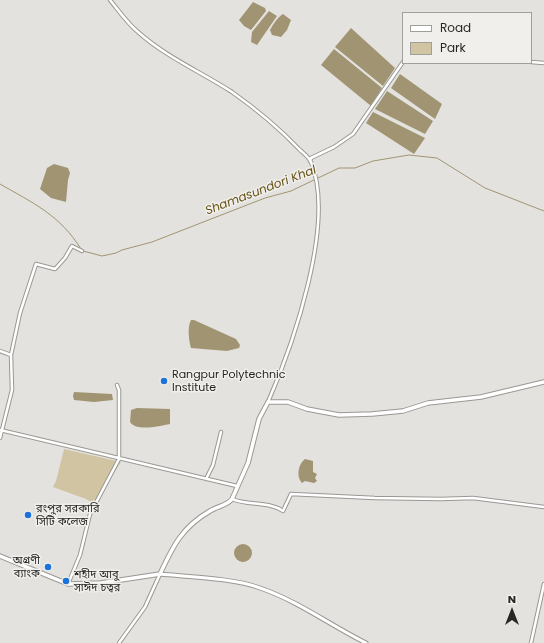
<!DOCTYPE html>
<html>
<head>
<meta charset="utf-8">
<style>
	body { margin:0 }
	#map { position:relative; width:544px; height:643px; overflow:hidden; background:#e3e2de; font-family:Poppins,sans-serif }
	canvas { display:block }
	.legend { position:absolute; left:402px; top:12px; width:130px; height:52px; box-sizing:border-box; background:#f0efeb; border:1px solid #9f9f9b; margin:0; padding:5px 7px; list-style:none; font-size:12px; color:#262624 }
	.legend li { display:flex; align-items:center; gap:8px; height:20px }
	.legend b { width:20px; border:1px solid #9f9f9b }
	.north { position:absolute; left:492px; top:591px; width:40px; height:40px; -webkit-text-stroke:3px #f0efeb; paint-order:stroke; rotate:0deg; font-size:11px; font-weight:700; line-height:16px; text-align:center; color:#262624 }
	.north::after { content:''; display:block; margin:auto; width:14px; height:18px; background:#262624; clip-path:polygon(50% 0,100% 100%,50% 72%,0 100%) }
</style>
</head>
<body>
<div id="map">
<canvas width="544" height="643"></canvas>
<ul class="legend">
<li><b style="height:5px;background:#fff"></b>Road</li>
<li><b style="height:11px;background:#d1c4a2"></b>Park</li>
</ul>
<div class="north">N</div>
</div>
<script>
const context = document.querySelector('canvas').getContext('2d');
context.lineJoin = 'round';
function paint(path, color) { context.fillStyle = color; context.fill(path, 'evenodd'); }
function stroke(path, color, width, dash) { context.strokeStyle = color; context.lineWidth = width; context.lineCap = dash ? 'butt' : 'round'; context.setLineDash(dash || []); context.stroke(path); }
function label(font, color, halo, rows, align = 'center') {
  context.font = font + ' Poppins,"Noto Sans Bengali",sans-serif'; context.lineWidth = 3; context.setLineDash([]); context.textBaseline = 'middle'; context.strokeStyle = halo; context.fillStyle = color; for (const [text, x, y, turn = 0] of rows) {
    context.save(); context.translate(x, y); context.rotate((+turn || 0) * Math.PI / 180); context.textAlign = isNaN(turn) ? turn : align; if (halo) context.strokeText(text, 0, 0); context.fillText(text, 0, 0); context.restore();
  }
}
paint(new Path2D(`
	M64 449 121 462 94 504 86 499 53 487 56 481Z`), '#d1c4a2');
paint(new Path2D(`
	M253 2 265 8 266 11 251 30 244 26 239 20Z
	M269 11 277 16 257 45 251 42 252 32Z
	M283 14 291 20 287 30 281 37 272 35 270 30C274 23 277 18 283 14Z
	M351 28 395 68 383 86 335 47Z
	M334 49 382 88 371 106 321 65Z
	M400 74 442 104 435 119 391 88Z
	M387 91 433 121 425 134 375 109Z
	M373 112 425 138 414 154 366 123Z
	M54 164 68 168 70 173 68 180 66 202 51 198 40 189 47 168Z
	M194 320 236 339 240 345 239 348 227 351 191 348C189 341 187 327 191 320Z
	M74 392 112 394 113 400 94 402 74 400 73 396Z
	M137 408 170 409V424C159 426 137 432 130 422L131 410Z
	M305 459 313 461V472L317 474 315 478 317 481 314 483 305 481 302 483C296 477 298 464 305 459Z
	M234 553a9 9 0 1 1 18 0a9 9 0 1 1-18 0Z`), '#a19472');
stroke(new Path2D(`
	M0 184C33 203 60 215 81 249
	M83 251 102 256 116 253 122 250 152 242 265 198 291 191 339 168H355L373 161 409 155 437 158 485 188 544 211`), '#a19472', 1);
const minor = new Path2D(`
	M110 0C119 11 127 23 138 32 166 57 201 72 232 92 256 109 279 128 299 149 303 153 309 157 311 162 336 222 293 345 268 402
	M531 62 544 63
	M310 161 311 158 334 147 353 134 403 62
	M0 351 11 355
	M0 430 237 486
	M0 438 12 390 11 355 20 313 36 264 55 269 65 258 72 246 82 251
	M206 479 213 465 221 432
	M232 499C249 506 268 501 283 511L291 494 375 498 441 499 473 498 544 507
	M68 584 80 555 90 514 119 459V390L117 385
	M119 643 145 607 160 574
	M531 643 544 584`);
const tertiary = new Path2D(`
	M160 574C189 577 233 578 260 588 298 601 330 625 366 643`);
const secondary = new Path2D(`
	M0 556 68 584 101 583 160 574C173 546 182 527 210 511 217 506 227 506 232 499L248 463 259 419 268 402H288L307 409 339 415 372 414 403 411 428 403 481 397 544 382`);
stroke(minor, '#999894', 4.5);
stroke(tertiary, '#999894', 5);
stroke(secondary, '#999894', 5.5);
stroke(minor, '#fff', 2.5);
stroke(tertiary, '#fff', 3);
stroke(secondary, '#fff', 3.5);
for (const [x, y, r, color] of [
	[164,381,4,"#1c71db"],
	[28,515,4,"#1c71db"],
	[48,567,4,"#1c71db"],
	[66,581,4,"#1c71db"]
]) { const dot = new Path2D(); dot.arc(x, y, r, 0, 2 * Math.PI); context.fillStyle = color; context.fill(dot); stroke(dot, '#f0efeb', 1.5); }
label('11px', '#262624', '#f0efeb', [
	["Rangpur Polytechnic",172,375],
	["Institute",172,388],
	["রংপুর সরকারি",36,509],
	["সিটি কলেজ",36,522],
	["অগ্রণী",40,561,"right"],
	["ব্যাংক",40,574,"right"],
	["শহীদ আবু",74,575],
	["সাঈদ চত্বর",74,588]
], 'left');
label('italic 12px', '#665216', '#f0efeb', [
	["Shamasundori Khal",261,191,-21]
]);
</script>
</body>
</html>
